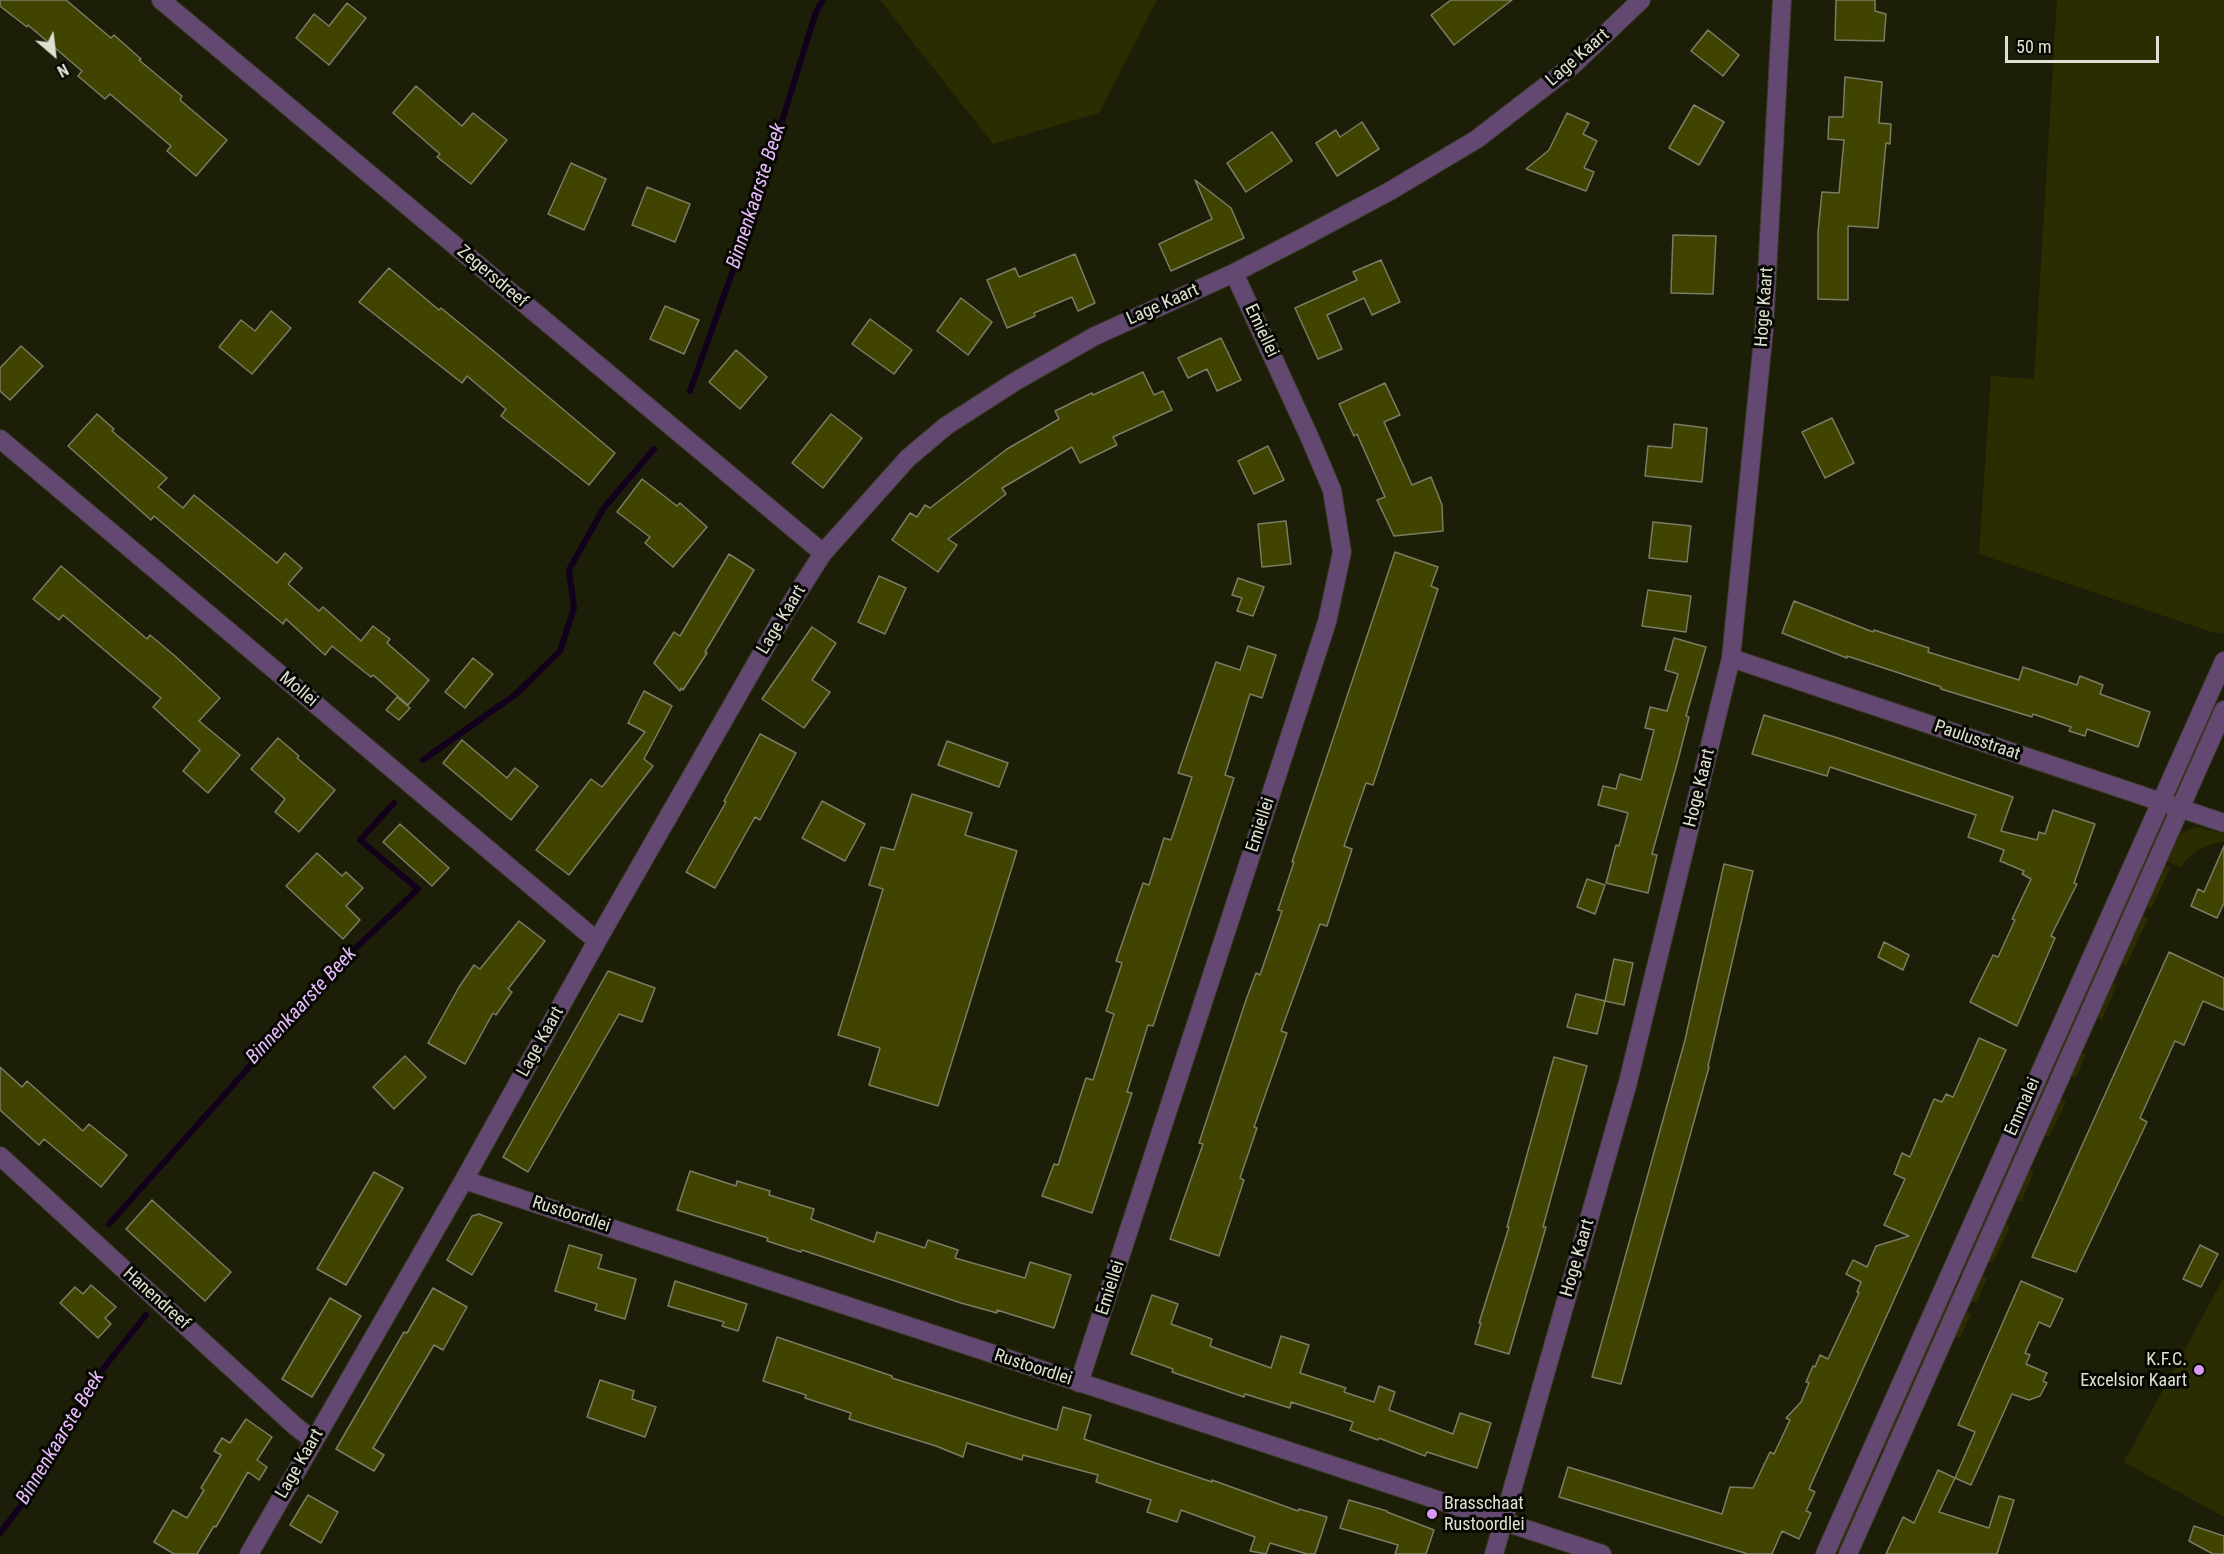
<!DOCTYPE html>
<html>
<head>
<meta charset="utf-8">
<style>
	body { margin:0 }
	#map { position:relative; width:2224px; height:1554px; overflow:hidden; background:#1d1e08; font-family:"Roboto Condensed",sans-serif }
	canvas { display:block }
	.north { position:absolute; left:24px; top:24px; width:60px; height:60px; -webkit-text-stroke:4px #070702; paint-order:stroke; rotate:152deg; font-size:16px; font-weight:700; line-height:24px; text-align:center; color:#dee0d2 }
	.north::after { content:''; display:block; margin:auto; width:21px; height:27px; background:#dee0d2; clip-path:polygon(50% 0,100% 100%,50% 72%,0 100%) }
	.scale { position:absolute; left:2005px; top:36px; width:154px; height:27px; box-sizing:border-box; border:3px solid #dee0d2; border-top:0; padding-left:8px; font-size:18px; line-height:21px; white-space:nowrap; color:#dee0d2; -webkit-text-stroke:4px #070702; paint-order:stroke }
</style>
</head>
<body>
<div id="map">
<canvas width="2224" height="1554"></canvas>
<div class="north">N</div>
<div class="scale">50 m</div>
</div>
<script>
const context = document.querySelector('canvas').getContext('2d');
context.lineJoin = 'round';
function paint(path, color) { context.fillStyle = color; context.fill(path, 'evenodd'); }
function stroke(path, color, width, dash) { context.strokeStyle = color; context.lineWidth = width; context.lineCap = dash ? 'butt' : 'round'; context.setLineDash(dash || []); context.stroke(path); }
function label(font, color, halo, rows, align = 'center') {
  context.font = font + ' "Roboto Condensed",sans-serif'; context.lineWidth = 6; context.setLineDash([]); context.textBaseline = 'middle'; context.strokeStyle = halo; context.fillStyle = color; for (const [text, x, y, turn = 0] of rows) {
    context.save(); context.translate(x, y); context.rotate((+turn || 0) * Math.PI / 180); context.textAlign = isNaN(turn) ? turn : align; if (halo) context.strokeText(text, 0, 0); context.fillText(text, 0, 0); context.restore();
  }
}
paint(new Path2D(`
	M880 0H1157L1099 113 993 144Z
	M2057 0H2224V633L2220 632 2218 634 1979 554 1991 376 2034 379Z
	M2198 827 2224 834V842C2207 843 2189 852 2181 868L2164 859C2173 843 2178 830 2198 827Z
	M2142 856 2152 860 2105 956 2102 955Z
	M2161 864 2170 868 2151 909 2143 904Z
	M2139 913 2148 918 2126 966 2117 962Z
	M2096 967 2099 969 2054 1070 2050 1068Z
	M2108 981 2117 985 2102 1019 2093 1015Z
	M2077 1051 2086 1054 2076 1078 2066 1074Z
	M2043 1083 2048 1084 1964 1275 1960 1274Z
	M2056 1097 2066 1102 2049 1137 2040 1133Z
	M2025 1167 2034 1172 2021 1202 2011 1198Z
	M2000 1221 2010 1226 1993 1263 1983 1259Z
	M1977 1273 1987 1278 1976 1303 1966 1298Z
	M2224 1277V1517L2124 1462Z
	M1954 1287 1958 1290 1886 1450 1880 1448Z
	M1961 1309 1971 1314 1960 1338 1950 1333Z
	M1875 1461 1879 1465 1838 1553 1835 1551Z`), '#2b2d00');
stroke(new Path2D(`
	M690 391 751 220 816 12 823 0
	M423 760 516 694 560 651 574 608 569 570 603 509 654 449
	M109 1224 243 1074 318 984 418 889 360 840 394 803
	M0 1533 23 1503 98 1375 146 1315`), '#12001c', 6);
const building = new Path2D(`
	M0 0H66L111 38 114 35 141 59 139 60 182 96 180 100 227 140 196 176 167 151 171 146 110 94 105 99 78 76 82 71 28 25 27 27 0 6Z
	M1451 0H1512L1454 45 1431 15Z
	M1836 0H1875V11L1886 14 1884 41 1835 40Z
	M347 3 366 18 329 65 296 38 314 14 329 26Z
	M1708 30 1739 55 1723 76 1691 51Z
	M1845 77 1882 82 1879 123 1891 124 1890 144 1886 143 1878 228 1848 226V300L1818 299V232L1822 192 1839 193 1844 140 1828 139 1829 117H1843Z
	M416 86 462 126 473 113 507 140 471 184 437 157 440 154 393 113Z
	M1694 105 1724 122 1699 165 1669 148Z
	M1567 113 1589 123 1583 134 1597 141 1584 168 1594 172 1586 191 1526 169 1549 150Z
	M1362 122 1379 149 1337 176 1316 143 1336 130 1340 137Z
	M1272 132 1292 161 1246 192 1227 163Z
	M571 163 606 179 584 230 548 214Z
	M1195 180 1231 208 1244 238 1171 271 1159 244 1212 219Z
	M647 187 690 204 675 242 632 225Z
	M1673 235 1716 236 1713 294 1671 293Z
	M1075 254 1095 303 1078 311 1072 297 1034 313 1035 316 1007 328 987 280 1015 268 1019 277Z
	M1381 260 1400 302 1372 315 1364 298 1327 315 1342 349 1318 359 1295 308 1357 280 1353 272Z
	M389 268 439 310 441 308 490 348 615 453 589 485 501 416 506 409 467 376 462 383 359 302Z
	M961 298 992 322 968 355 937 331Z
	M665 306 699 320 684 354 650 339Z
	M271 311 291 328 252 374 219 347 241 320 255 331Z
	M870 319 912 350 894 374 852 344Z
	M1221 338 1241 380 1217 391 1207 369 1188 378 1178 358Z
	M21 346 43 366 10 400 0 391V368Z
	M736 350 767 377 740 409 709 382Z
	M1143 372 1154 395 1163 391 1172 410 1113 437 1117 445 1080 463 1072 447 1002 488 1006 494 948 539 957 545 938 572 892 540 910 513 917 517 925 505 930 508 1007 449 1059 419 1055 411 1092 393 1093 395Z
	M1385 383 1400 415 1384 422 1412 485 1431 477 1442 505 1443 531 1394 536 1377 500 1385 497 1357 434 1354 436 1339 404Z
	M97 414 114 429 112 431 167 478 158 487 183 508 194 495 277 563 285 553 302 568 288 584 319 611 323 607 361 641 373 626 390 639 387 643 429 680 408 705 373 675 371 677 332 646 325 655 286 619 283 624 154 516 151 520 68 446Z
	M831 414 862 438 823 488 792 463Z
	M1832 418 1854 463 1825 478 1802 432Z
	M1674 424 1707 428 1702 482 1645 476 1648 446 1672 448Z
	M1268 446 1284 480 1254 494 1238 461Z
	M642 479 677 506 680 503 707 527 673 567 645 543 650 537 617 512Z
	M1286 521 1291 564 1262 567 1258 524Z
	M1653 522 1691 526 1687 562 1649 558Z
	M1395 552 1438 567 1431 586 1438 589 1373 785 1366 783 1344 846 1352 849 1327 926 1320 924 1281 1031 1287 1033 1254 1127 1257 1128 1240 1178 1244 1180 1219 1256 1170 1239 1203 1144 1199 1143 1246 1000 1256 973 1260 975 1282 911 1278 910 1294 862H1292Z
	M729 554 754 570 705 652 707 653 683 690 681 688 680 691 654 663 674 632 680 636Z
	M61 566 147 639 150 635 175 656 220 698 199 721 240 755 208 793 183 771 200 750 153 707 161 698 63 615 59 620 33 599Z
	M879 576 906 588 885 634 858 622Z
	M1238 578 1264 587 1253 616 1237 611 1242 598 1232 595Z
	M1648 590 1691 596 1686 632 1642 626Z
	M1794 601 1873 632 1874 630 1929 648 1928 652 2019 680 2023 667 2077 685 2080 676 2103 685 2100 694 2150 712 2138 747 2087 729 2085 736 2069 731 2071 727 2033 714 2032 717 1941 689V687L1893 671 1847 656V658L1782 633Z
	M812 627 836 643 812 680 830 692 804 728 762 699Z
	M1674 638 1706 647 1686 716 1689 717 1678 760 1652 854 1657 855 1648 893 1606 883 1616 845 1619 846 1628 813 1598 805 1603 786 1616 789 1620 774 1641 780 1654 730 1645 728 1650 707 1667 711 1678 674 1665 670Z
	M1248 646 1276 655 1262 698 1250 694 1225 775 1234 778 1153 1026 1148 1025 1127 1092 1132 1093 1092 1213 1042 1196 1054 1164 1058 1165 1086 1078 1093 1080 1114 1014 1106 1011 1122 963 1116 961 1143 883 1149 885 1164 838 1171 840 1192 777 1178 773 1216 662 1240 670Z
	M473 658 493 674 465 708 445 692Z
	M644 691 672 706 644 759 653 766 569 875 536 850 591 779 602 787 645 732 628 723Z
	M397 697 410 708 399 720 386 710Z
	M1764 715 1838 738 2013 797 2001 831 2037 840 2039 832 2045 834 2053 810 2095 824 2074 883 2077 884 2051 936 2055 938 2017 1026 1970 1002 1993 955 1998 957 2015 920 2012 919 2031 879 2022 874 2024 871 2000 861 2004 850 1968 837 1976 815 1830 767 1827 776 1752 754Z
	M760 734 796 753 760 820 755 817 715 888 686 872 726 802 724 801Z
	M278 738 299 756 297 758 335 790 299 832 275 812 285 799 251 769Z
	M462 740 507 778 515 768 538 786 511 820 443 763Z
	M947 741 1008 763 999 787 938 765Z
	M912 794 972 813 965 835 1017 851 938 1106 869 1085 880 1048 838 1035 883 889 869 885 881 847 894 850Z
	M822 801 865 824 845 861 802 838Z
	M400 824 449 868 432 886 383 842Z
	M2224 846V903L2217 918 2191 906 2198 889 2204 892Z
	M317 853 342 876 346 872 363 888 346 906 360 920 343 939 286 886Z
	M1724 864 1753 871 1708 1066 1709 1067 1621 1384 1592 1377 1685 1040Z
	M1587 879 1605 885 1595 914 1577 907Z
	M519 921 545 941 508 989 512 992 496 1015 493 1013 465 1064 428 1043 459 987 474 965 480 969Z
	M1884 942 1909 955 1903 970 1878 957Z
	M2169 952 2224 978V1010L2203 1001 2184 1045 2175 1041 2140 1118 2147 1122 2076 1272 2032 1257Z
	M1614 959 1633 963 1624 1005 1605 1001Z
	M608 971 655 988 642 1022 619 1014 528 1172 503 1157Z
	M1576 994 1605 1001 1597 1034 1567 1027Z
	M1979 1038 2006 1050 1809 1489 1815 1492 1806 1511 1811 1513 1799 1539 1782 1531 1772 1554H1748L1559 1497 1568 1467 1722 1514 1730 1487 1753 1488 1770 1452 1774 1454 1790 1420 1786 1418 1801 1402 1809 1383 1806 1382 1813 1366 1815 1367 1820 1355 1828 1359 1859 1293 1857 1292 1861 1282 1846 1274 1853 1260 1867 1267 1876 1246 1909 1236 1884 1225 1905 1179 1894 1174 1902 1153 1910 1157 1934 1099 1942 1102 1946 1094 1953 1097Z
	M405 1056 426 1077 394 1109 373 1087Z
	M1554 1057 1587 1066 1543 1227H1546L1509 1354 1475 1344 1481 1323H1479L1509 1227H1507Z
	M0 1067 22 1087 27 1081 83 1131 89 1124 127 1155 101 1187 44 1139 39 1145 0 1110Z
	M690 1171 736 1186 737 1181 770 1191 769 1195 814 1209 811 1219 874 1242 877 1232 925 1248 928 1240 958 1250 955 1258 1025 1278 1030 1262 1071 1275 1054 1328 997 1310V1313L961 1303 802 1250 801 1252 767 1241 768 1238 677 1210Z
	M374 1172 403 1188 346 1285 317 1269Z
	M152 1200 231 1272 205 1301 126 1229Z
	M479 1214 502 1223 472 1275 447 1260 472 1216Z
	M569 1245 602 1255 598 1268 636 1279 625 1319 595 1310 597 1304 555 1291Z
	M2200 1245 2218 1254 2201 1287 2183 1279Z
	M675 1281 747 1304 738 1331 722 1326 724 1322 668 1306Z
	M2021 1281 2063 1299 2050 1327 2039 1322 2025 1353 2030 1355 2026 1364 2047 1373 2043 1381 2047 1383 2040 1396 2029 1400 2012 1394 1971 1485 1955 1478 1975 1432 1958 1425Z
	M91 1285 116 1307 105 1318 111 1324 98 1338 60 1303 75 1287 83 1294Z
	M433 1288 467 1307 443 1350 434 1345 373 1448 384 1455 374 1471 336 1449 404 1332 407 1333Z
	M1152 1295 1178 1304 1171 1324 1212 1339 1210 1346 1271 1368 1281 1336 1309 1345 1300 1373 1346 1388 1344 1392 1374 1402 1379 1386 1395 1392 1389 1410 1453 1434 1460 1413 1491 1423 1477 1468 1427 1452 1425 1456 1379 1438 1378 1440 1350 1430 1353 1422 1291 1402 1290 1408 1245 1394 1244 1397 1172 1372 1173 1369 1131 1354Z
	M330 1298 361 1316 312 1397 282 1379Z
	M777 1337 892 1376V1378L1057 1430 1063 1407 1091 1415 1084 1439 1212 1482V1480L1298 1511 1299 1509 1327 1517 1315 1554H1307L1270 1543 1266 1554 1250 1551 1255 1537 1181 1510 1177 1522 1147 1512 1151 1500 1096 1482 1098 1475 1023 1455 1022 1460 967 1443 963 1457 936 1446 849 1419 851 1413 805 1398 806 1395 763 1381Z
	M600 1380 634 1391 632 1399 656 1407 645 1437 587 1417Z
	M246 1419 272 1437 257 1460 267 1467 259 1480 248 1472 216 1527 214 1526 197 1554H174L154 1542 173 1510 187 1518 204 1490 201 1488 221 1455 214 1451 222 1438 230 1443Z
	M1938 1470 1955 1478 1939 1512 1989 1528 1999 1496 2014 1500 1997 1554H1886L1903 1517 1914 1523Z
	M308 1495 338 1512 321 1543 290 1525Z
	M1349 1500 1387 1511V1512L1434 1530 1426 1554H1395L1398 1545 1340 1528Z
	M2194 1526 2224 1536V1554H2213L2189 1541Z`);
paint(building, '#414301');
stroke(building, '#7a7d64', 1.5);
const minor = new Path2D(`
	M161 0 823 553
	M0 439 597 941
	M1731 658 2224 823
	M0 1156 295 1426 313 1440
	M464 1180 1602 1554
	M1079 1383 1327 622 1342 552 1332 490 1309 436 1234 273
	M249 1554 464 1180 597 941 785 613 823 553 908 458 946 426 1016 381 1095 336 1234 273 1302 238 1390 191 1477 139 1573 65 1641 0
	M1494 1554 1628 1082 1731 658 1764 329 1782 0
	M1825 1554 2224 661
	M1848 1554 2224 710`);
stroke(minor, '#383924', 20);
stroke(minor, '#634871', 18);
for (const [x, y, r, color] of [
	[2199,1370,6,"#d99af7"],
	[1432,1514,6,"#d99af7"]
]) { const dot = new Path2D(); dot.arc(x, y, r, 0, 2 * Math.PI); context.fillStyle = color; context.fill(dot); stroke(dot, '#070702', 2); }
label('18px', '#dee0d2', '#070702', [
	["Lage Kaart",1578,58,-41],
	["Zegersdreef",492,277,40],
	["Lage Kaart",1163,305,-24],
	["Hoge Kaart",1765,307,-86],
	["Emiellei",1261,331,65],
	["Lage Kaart",782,620,-59],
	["Mollei",298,690,40],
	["Paulusstraat",1977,741,19],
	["Hoge Kaart",1700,788,-76],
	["Emiellei",1261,825,-72],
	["Lage Kaart",541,1042,-61],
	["Emmalei",2023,1107,-66],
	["Rustoordlei",571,1215,18],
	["Hoge Kaart",1578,1258,-74],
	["Emiellei",1111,1288,-72],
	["Hanendreef",156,1299,42],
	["Rustoordlei",1033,1368,18],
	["Lage Kaart",300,1464,-60]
]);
label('18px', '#dee0d2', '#070702', [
	["K.F.C.",2187,1360],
	["Excelsior Kaart",2187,1381],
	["Brasschaat",1444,1504,"left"],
	["Rustoordlei",1444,1525,"left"]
], 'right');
label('italic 20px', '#e8bbff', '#070702', [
	["Binnenkaarste Beek",757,196,-72],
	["Binnenkaarste Beek",302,1006,-47],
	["Binnenkaarste Beek",61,1438,-59]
]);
</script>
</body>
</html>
